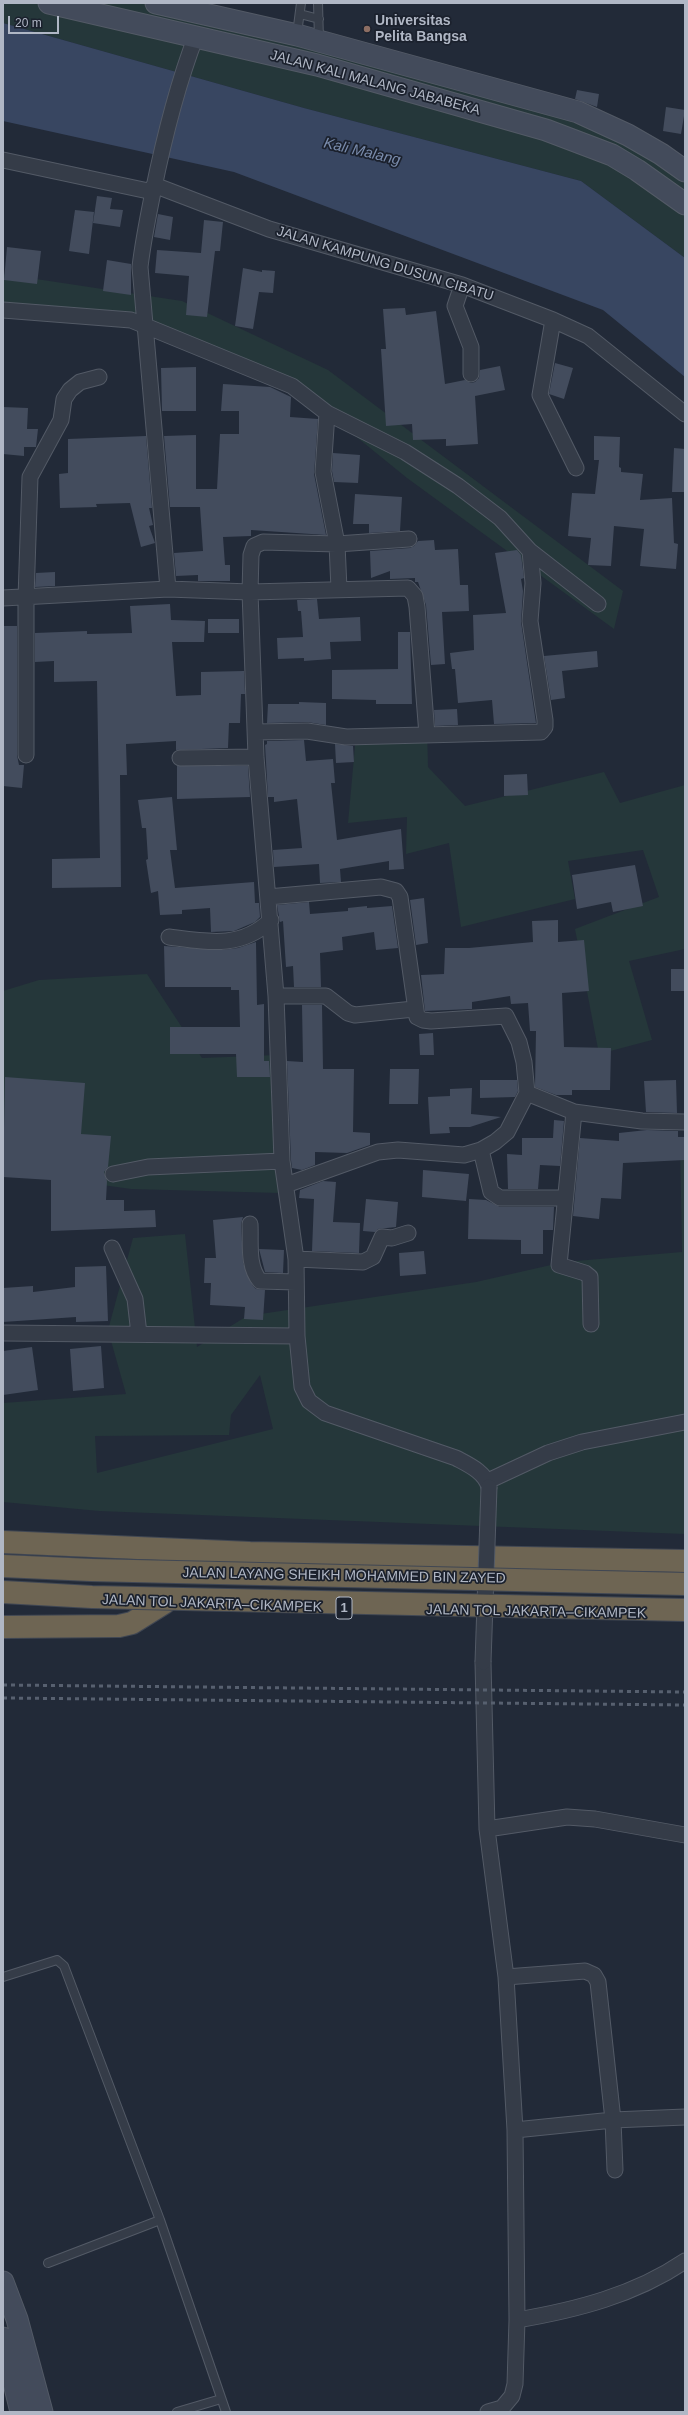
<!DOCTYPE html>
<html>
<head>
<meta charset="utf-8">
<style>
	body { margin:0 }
	#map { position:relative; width:688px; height:2415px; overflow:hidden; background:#222a38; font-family:Helvetica,sans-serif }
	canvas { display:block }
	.frame { position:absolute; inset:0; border:4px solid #b0b7c5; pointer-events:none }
	.scale { position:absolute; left:8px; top:16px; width:51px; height:18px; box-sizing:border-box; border:2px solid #b0b7c5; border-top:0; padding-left:5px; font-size:12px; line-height:14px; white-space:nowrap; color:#b0b7c5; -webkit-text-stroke:3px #1b212d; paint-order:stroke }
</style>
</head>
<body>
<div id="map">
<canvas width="688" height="2415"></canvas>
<div class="frame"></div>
<div class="scale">20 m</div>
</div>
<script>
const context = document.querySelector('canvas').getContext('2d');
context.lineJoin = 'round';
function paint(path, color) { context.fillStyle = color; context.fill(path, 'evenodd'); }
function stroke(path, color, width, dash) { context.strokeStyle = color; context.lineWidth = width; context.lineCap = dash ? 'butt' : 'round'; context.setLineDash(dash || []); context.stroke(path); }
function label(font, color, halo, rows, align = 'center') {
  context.font = font + ' Helvetica,sans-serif'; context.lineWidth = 3.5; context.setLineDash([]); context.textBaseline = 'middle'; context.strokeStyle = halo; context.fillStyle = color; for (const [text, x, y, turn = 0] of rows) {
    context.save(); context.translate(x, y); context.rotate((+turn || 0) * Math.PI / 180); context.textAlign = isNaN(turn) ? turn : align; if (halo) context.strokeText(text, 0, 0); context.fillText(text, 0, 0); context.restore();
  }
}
paint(new Path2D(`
	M3 3H157L526 96 685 171V258L581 181 304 108 3 23Z
	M3 274 182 301 328 370 623 591 614 629 407 478 290 383 139 329 3 316Z
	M427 727 428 767 465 806 604 772 620 803 685 785V949L629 961 652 1040 599 1054 575 929 659 897 643 850 568 861 575 899 461 927 449 843 406 854 407 817 348 823 356 735Z
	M147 974 202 1058 277 1055 280 1193 131 1189 3 1171V991L39 980Z
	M685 1141V1534L99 1511 3 1502V1403L126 1394 108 1330 133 1238 185 1234 197 1347 247 1316 476 1282 564 1262 682 1252 680 1142ZM260 1375 273 1429 97 1473 95 1436 229 1435 231 1415Z`), '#25373a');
paint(new Path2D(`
	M3 23 304 108 581 181 685 258V377L603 310 234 172 3 121Z`), '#384661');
paint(new Path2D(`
	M577 90 599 94 597 107 575 99Z
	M666 107 685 110 681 134 663 131Z
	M97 196 112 198 110 209 123 210 120 227 93 223Z
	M75 210 94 212 89 254 69 251Z
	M158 214 173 217 170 240 154 237Z
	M204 220 223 222 220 251H215L207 317 186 315 189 276 155 273 157 250 201 253Z
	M7 247 41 251 37 284 4 280Z
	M107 260 131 264V295L103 291Z
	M243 268 262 272V270L275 271 273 293 259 292 253 329 235 326Z
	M405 308 406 315 436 311 445 384 465 380 471 383 475 382 479 378 480 370 500 366 505 390 475 396 478 444 446 446V439L413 440 412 424 386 426 381 349H386L383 309Z
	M555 363 573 368 564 399 549 394Z
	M196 367V411H162L161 368Z
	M223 384 270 387 291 397 290 417 318 419 314 474 326 535 251 530V536L223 537 225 565H230V581H198V575L176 576 174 553 203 551 200 507H170L164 436 196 435V489H217L220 434H239V411H221Z
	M3 407 28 408 27 429H38L36 447H24V456L3 454Z
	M146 436 152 508H149L153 525 149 526 155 543 141 547 130 503 96 504 97 507 60 508 59 474 68 473V439Z
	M594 436 620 437 619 467 621 468V472L643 474 640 500 672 498 674 543 678 544 676 569 640 566 644 529 614 526 611 566 588 565 591 538 568 536 572 493 595 494 599 460H594Z
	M674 448 685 449V492H672Z
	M333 453 360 455 358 483 334 482 332 471Z
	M355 494 402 497 400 531 369 533V524H353Z
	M434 540 435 550 458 549 460 585H468L469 611 442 612 445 664 431 665 426 605 418 582H415V578L390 579V571L371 578 370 551 410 548 414 546 418 541Z
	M517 550 521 555 524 578 521 579 523 591 521 622 536 723 494 724 492 700 458 703 455 669H452L450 653 474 650 473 615 506 613 495 553Z
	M55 572V586L35 587 36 573Z
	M317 599 319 619 360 617 361 641 330 642 331 659 304 661V658L278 659 277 638 303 637 301 611H298L297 600Z
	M170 604 171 620 205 621 204 642H172L176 696 201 695V672L244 671 245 694H241L240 723H229L228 748 176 750V741L126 744 127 775H120L121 887 52 888V859L100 858 97 681 54 682V661L35 662V633L87 631V634L132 633 130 606Z
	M208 619H239V633H208Z
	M3 626H17V755L19 765H24L22 788 3 786Z
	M398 632H410L412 704H376V700L332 699V670L398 669Z
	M597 651 598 667 562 671 565 698 551 700 544 656Z
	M299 702 326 703V725L307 722 267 723 268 704H299Z
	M457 709 458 725 435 726 434 710Z
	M304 740 306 761 333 759 335 783H331L337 840 401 829 404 869 389 870V861L340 869 341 882 320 883 319 864 274 867 273 850 302 848 297 799 274 802V797H268L265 745 267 744V741Z
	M335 744 353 746 354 762 336 763Z
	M177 766H248L250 797 177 799Z
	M527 774 528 795 504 796V775Z
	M172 797 177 850H170L175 888 254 882 255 903H259L260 917 255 922 234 931 211 932 210 908 182 910V914L160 915 158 891 151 893 146 860 148 859 146 828H142L138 800Z
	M635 865 643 906 613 912 611 902 577 909 572 875Z
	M424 898 428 943 416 945 410 900Z
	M309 902 310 914 348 911V908L367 906V908L392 906 398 948 376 950 374 932 342 937 343 950 320 953 321 987H294L293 966 286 967 283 921 280 922 277 905Z
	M558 920V942L584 940 589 991 562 993 564 1047 611 1048 610 1090H572V1095H556L535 1087 536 1031H530L528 1003 511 1004 510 996 472 1002V1009L425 1011 421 975 444 974 445 948H469L533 942 532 921Z
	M256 942 257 1005 264 1004V1061H269L270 1077H237L236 1054H170V1027H240L239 990H231V987H165L164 946 223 950 238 948Z
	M671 969H685V991H671Z
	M302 1005H322L323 1069H354L353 1132 370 1133V1145L347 1153 315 1152V1165L302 1170 292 1168 291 1160 287 1061 303 1062Z
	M433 1033 434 1055H420L419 1034Z
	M390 1069H419L418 1104H389Z
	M5 1077 85 1083 81 1134 111 1136 108 1167 104 1172 107 1181 106 1200H124V1211L155 1210 156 1227 51 1231V1180L3 1177Z
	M480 1080H517L518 1091 515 1097 480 1098Z
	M676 1080 677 1113 646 1112 644 1081Z
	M472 1088 471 1114 501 1117 470 1127H449L450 1133 430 1134 428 1097 450 1096V1089Z
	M554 1120 564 1121 560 1166 540 1165 538 1189H508L507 1154 522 1155V1138H553Z
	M647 1130 678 1131V1137H685V1160L623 1163 621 1199 601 1198 599 1219 573 1216 580 1138 619 1141V1133Z
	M423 1170 469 1174 466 1201 422 1197Z
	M323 1181 336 1182 333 1222 360 1223 359 1253 312 1251 314 1199 299 1198 300 1190Z
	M366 1199 398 1202 396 1227 378 1229 375 1232 363 1231Z
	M469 1199 486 1200 500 1207H554L553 1230H543V1254H521V1240L468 1239Z
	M243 1217 241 1224 243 1263 253 1286 256 1289 265 1290 263 1320 244 1319 245 1307 210 1305 211 1283H204L205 1258H216L213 1220Z
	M259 1249 284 1250 283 1273 265 1272Z
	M424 1251 426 1274 400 1276 399 1253Z
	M106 1266 108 1321 76 1322V1317L3 1322V1288L33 1286V1292L75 1287V1267Z
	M101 1346 104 1388 73 1391 70 1349Z
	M32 1347 38 1390 3 1395V1351Z`), '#434c5d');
const service = new Path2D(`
	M318 3 319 40
	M300 14 319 19
	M297 34 301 3
	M3 1977 57 1960 64 1966 160 2220 226 2412
	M48 2263 160 2220
	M177 2412 221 2399`);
const minor = new Path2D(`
	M196 36C176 88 164 138 153 192 148 217 143 241 140 267L168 589 250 592 256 757 276 996 282 1161 296 1259 297 1336 302 1387 309 1401 325 1413 456 1458C469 1465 485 1472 489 1487
	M3 160 153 192
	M154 185 269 229 462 285 553 320 588 336 685 414
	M462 285 455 306 471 347V374
	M3 310 131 320 292 386 327 413 405 452 458 486 500 518 530 551 533 583 530 621 545 720V727L541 732 346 737 307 731 256 732
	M553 320 540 395 576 468
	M327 413 323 472 337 544 339 589
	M409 539 337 544 263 542 254 546 251 555 250 592 408 588 415 596 417 607 427 735
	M530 551 598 604
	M3 598 168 589
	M26 755V598L30 477 61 420 64 399 70 390 80 382 99 377
	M180 758 256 757
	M268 897 381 887 396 891 400 897 417 1017 423 1020 431 1021 506 1016 519 1042 524 1062 527 1093 507 1132 495 1142 481 1150 464 1155 398 1150 378 1152 286 1185
	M169 937C207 942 241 949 271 920
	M276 996H326L348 1013 355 1015 414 1009
	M527 1093 574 1112 642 1121 685 1122
	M574 1112 559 1265 585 1273 590 1277 591 1324
	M481 1150 491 1192 500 1198H564
	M113 1174 148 1167 282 1161
	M250 1224C251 1242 247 1266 260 1281L296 1282
	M112 1248 135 1299 139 1334
	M296 1259 363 1262 373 1257 382 1237 392 1238 408 1233
	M3 1333 297 1336
	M488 1481 548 1453 582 1442 685 1422
	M483 1662 487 1829 506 1977 515 2130 517 2320 515 2384 512 2396 502 2408 488 2412
	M487 1829 567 1817 595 1819 685 1835
	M506 1977 585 1971 594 1975 598 1982 613 2120 615 2170
	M515 2130 613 2120 685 2117
	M517 2320C576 2310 635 2295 685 2261`);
const secondary = new Path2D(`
	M49 3 317 65 546 130 612 155 637 170 685 204
	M156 3 297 35 578 112 628 135 661 154 685 171
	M3 2282 17 2319 42 2412
	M3 2338 21 2412`);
const motorway = new Path2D(`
	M3 1542 250 1553 685 1561
	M3 1627 119 1626 132 1623 164 1603`);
stroke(service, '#535a66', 10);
stroke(minor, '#535a66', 17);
stroke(secondary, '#535a66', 23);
stroke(motorway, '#404753', 24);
stroke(service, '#353c48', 8);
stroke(minor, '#353c48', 15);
stroke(secondary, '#434b5b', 21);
stroke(motorway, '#6e6553', 22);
stroke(new Path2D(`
	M3 1685 685 1692
	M3 1698 685 1705`), '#57606f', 3, [4, 4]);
const minorBridge = new Path2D(`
	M483 1662 489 1487`);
const motorwayBridge = new Path2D(`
	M3 1566 91 1570 685 1584
	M3 1592 92 1597 685 1610`);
stroke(minorBridge, '#535a66', 17, []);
stroke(motorwayBridge, '#404753', 24, []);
stroke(minorBridge, '#353c48', 15);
stroke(motorwayBridge, '#6e6553', 22);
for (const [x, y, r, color] of [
	[367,29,4,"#8d6e63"]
]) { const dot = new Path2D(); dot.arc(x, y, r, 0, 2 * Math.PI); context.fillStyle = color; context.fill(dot); stroke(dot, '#1b212d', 1.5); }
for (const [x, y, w] of [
	[344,1608,16]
]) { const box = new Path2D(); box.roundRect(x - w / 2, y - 11, w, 22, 3); context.fillStyle = '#1b212d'; context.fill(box); stroke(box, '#b0b7c5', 1); }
label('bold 13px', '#b0b7c5', null, [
	["1",344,1608]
]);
label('bold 14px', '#b0b7c5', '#1b212d', [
	["Universitas",375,21],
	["Pelita Bangsa",375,37]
], 'left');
label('14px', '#b0b7c5', '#1b212d', [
	["JALAN KALI MALANG JABABEKA",375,83,15],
	["JALAN KAMPUNG DUSUN CIBATU",385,264,17],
	["JALAN LAYANG SHEIKH MOHAMMED BIN ZAYED",344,1576,1],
	["JALAN TOL JAKARTA–CIKAMPEK",212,1604,2],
	["JALAN TOL JAKARTA–CIKAMPEK",536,1612,1]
]);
label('italic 15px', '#798bab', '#1b212d', [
	["Kali Malang",362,152,13]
]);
</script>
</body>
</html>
